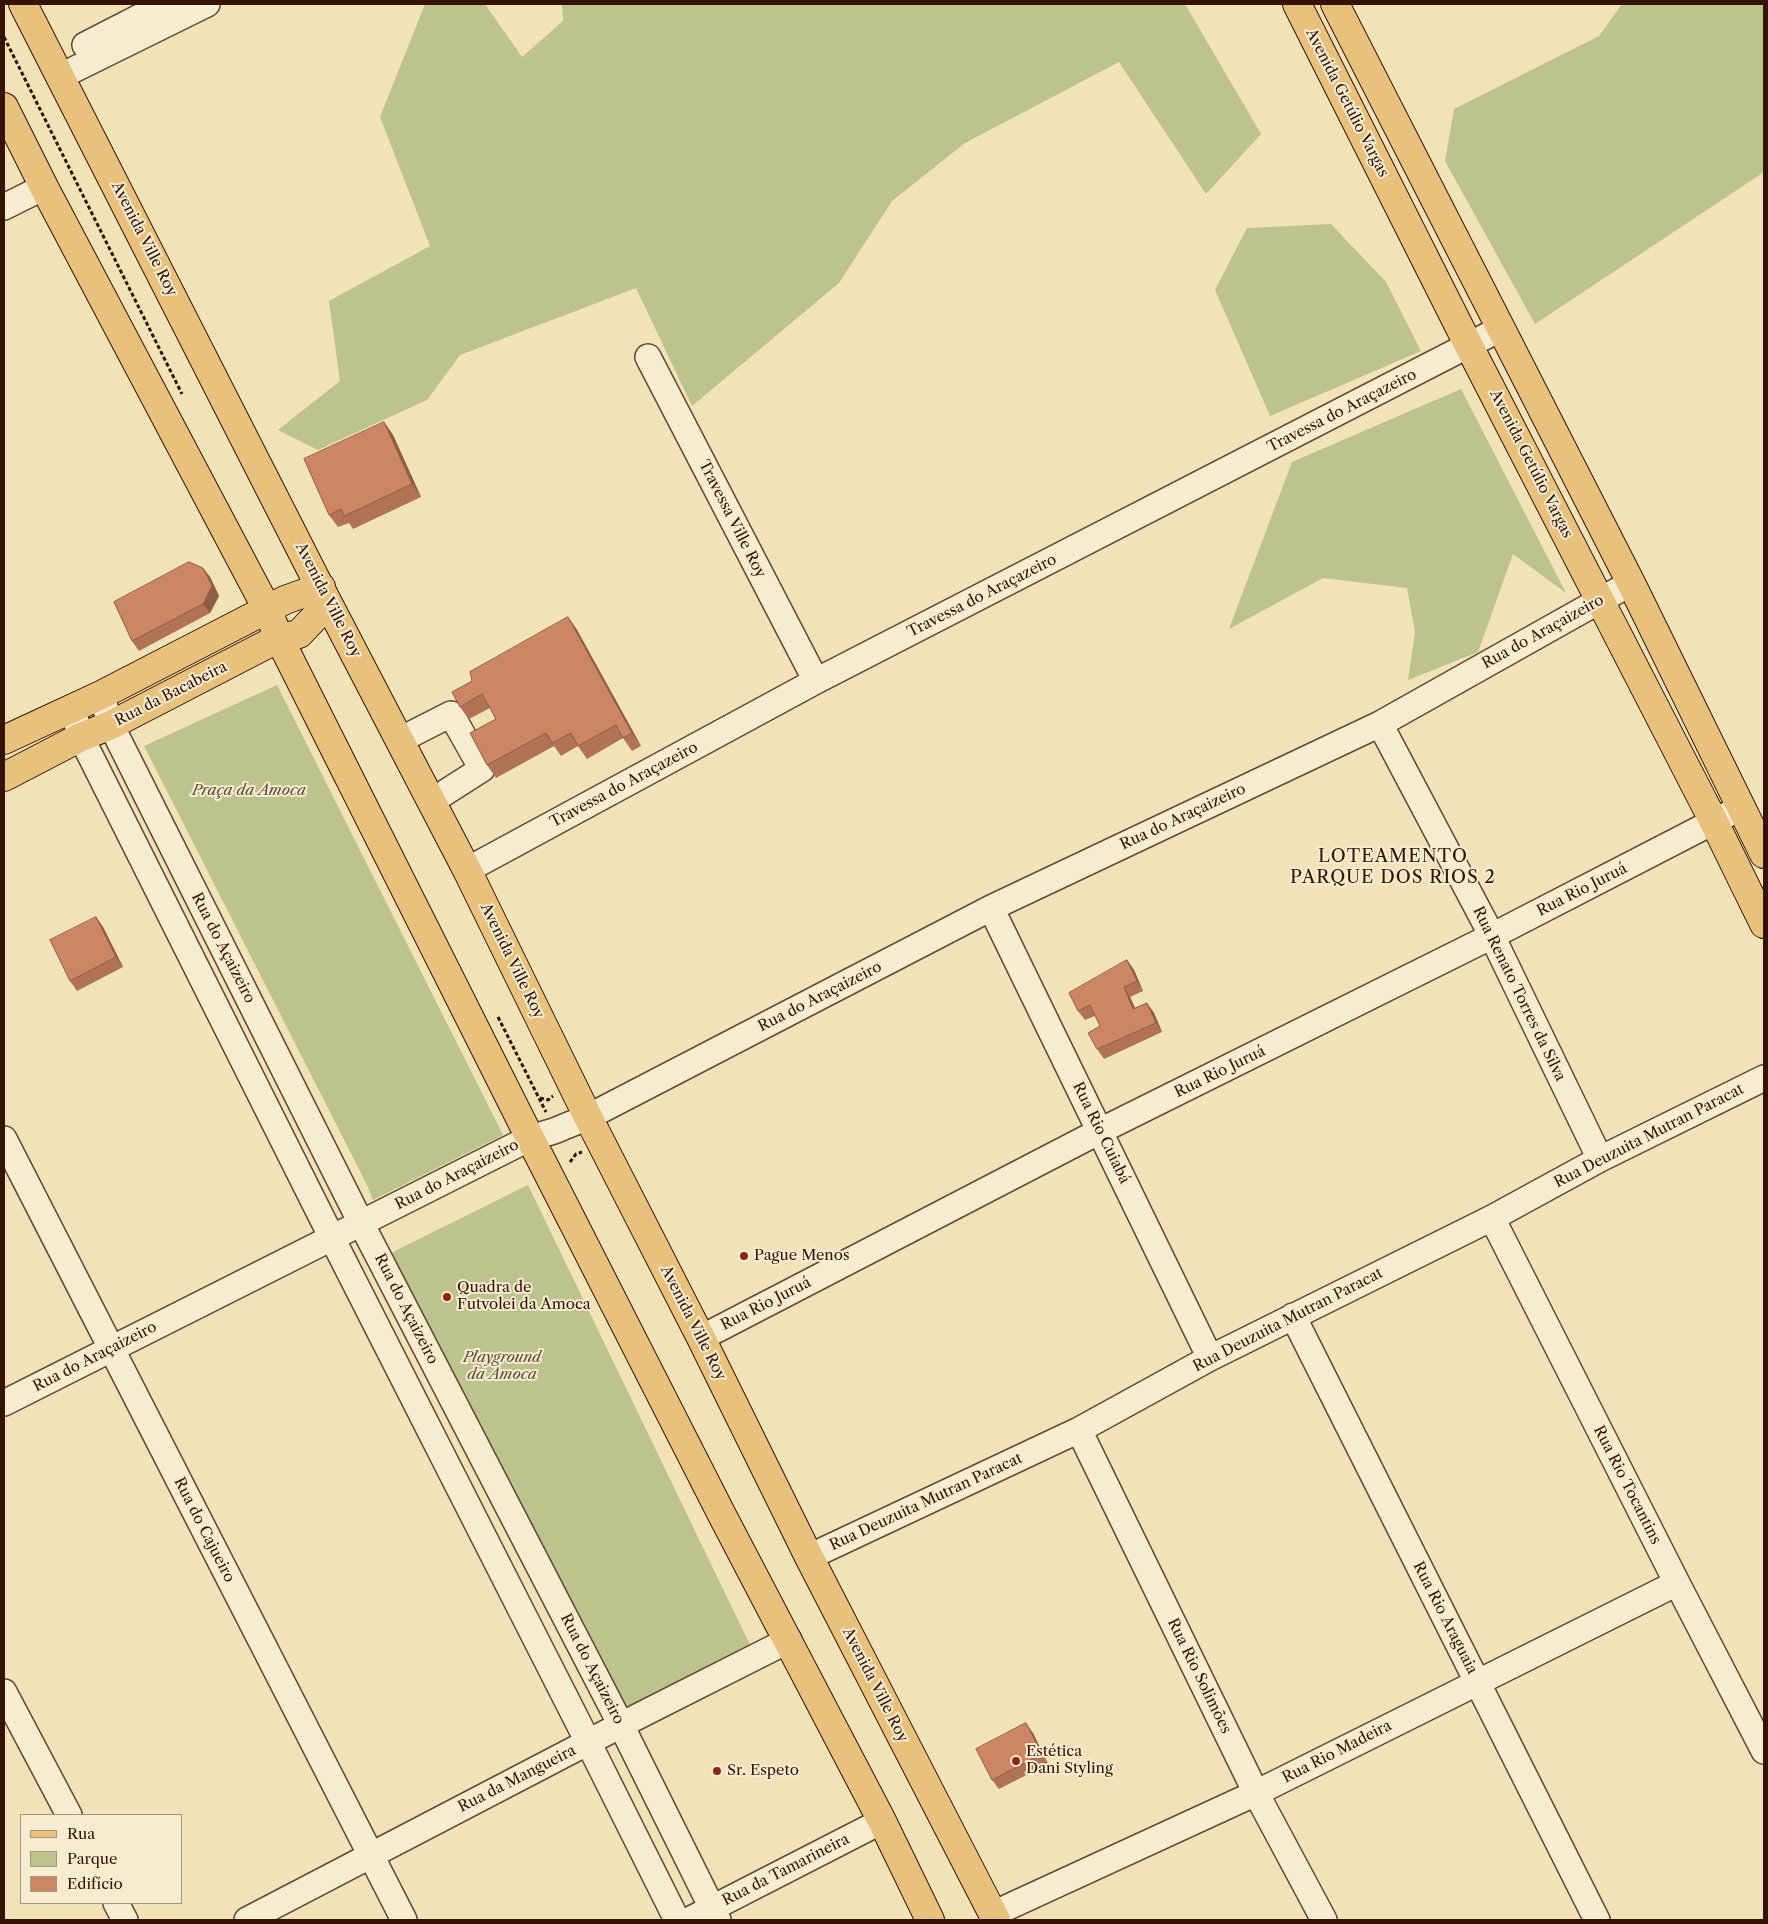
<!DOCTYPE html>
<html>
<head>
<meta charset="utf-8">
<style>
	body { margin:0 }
	#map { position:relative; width:1768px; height:1924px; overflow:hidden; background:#f1e2b8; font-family:"Libre Caslon Text",serif }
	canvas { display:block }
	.frame { position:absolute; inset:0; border:5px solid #341303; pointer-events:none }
	.legend { position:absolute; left:20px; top:1814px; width:162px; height:90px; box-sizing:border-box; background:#f6ecd1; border:1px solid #a8957f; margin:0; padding:6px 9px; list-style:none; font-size:15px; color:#341303 }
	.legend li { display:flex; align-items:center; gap:10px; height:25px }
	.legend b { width:25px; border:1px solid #a8957f }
</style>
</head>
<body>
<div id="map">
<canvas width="1768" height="1924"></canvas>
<div class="frame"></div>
<ul class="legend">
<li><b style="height:6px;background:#e8c17c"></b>Rua</li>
<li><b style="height:14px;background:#bcc38d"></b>Parque</li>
<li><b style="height:14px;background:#cd8664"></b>Edifício</li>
</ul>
</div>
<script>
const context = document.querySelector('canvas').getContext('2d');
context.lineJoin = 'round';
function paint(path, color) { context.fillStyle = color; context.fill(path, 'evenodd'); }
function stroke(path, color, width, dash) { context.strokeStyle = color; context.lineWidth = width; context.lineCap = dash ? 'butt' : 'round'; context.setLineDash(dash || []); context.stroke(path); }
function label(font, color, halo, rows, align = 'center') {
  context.font = font + ' "Libre Caslon Text",serif'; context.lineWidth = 4; context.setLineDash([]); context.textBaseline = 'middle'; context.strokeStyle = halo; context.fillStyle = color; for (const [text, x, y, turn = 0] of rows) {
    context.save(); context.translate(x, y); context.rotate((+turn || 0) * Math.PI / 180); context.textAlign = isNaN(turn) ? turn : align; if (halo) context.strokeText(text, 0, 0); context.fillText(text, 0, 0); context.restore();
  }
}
paint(new Path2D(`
	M425 4H485L522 57 563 21 562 4H1185L1261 134 1206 194 1119 62 965 143 892 201 839 283 692 406 636 288 460 355 427 400 318 450 278 430 340 381 329 301 430 246 380 117Z
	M1622 4H1764V172L1535 324 1445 161 1454 109 1599 36Z
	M1331 224 1386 282 1421 351 1270 416 1215 290 1247 228Z
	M1461 389 1566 593 1513 554 1478 652 1408 680 1415 632 1407 588 1323 578 1229 629 1292 462Z
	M277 685 503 1135 373 1200 366 1183 144 746Z
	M528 1185 751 1647 622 1709 387 1255Z`), '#bcc38d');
const minor = new Path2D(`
	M85 45 165 4
	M61 76 207 4
	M4 207 44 187
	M648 357 816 681
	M101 695 111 725 361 1223 621 1725 718 1920
	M72 708 81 737 332 1238 588 1742 677 1920
	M1380 724 1492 936 1600 1159
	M400 740 451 714 482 769 432 801
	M467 870 816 681 1500 329
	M991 908 1210 1358
	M4 1139 404 1920
	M1492 1218 1677 1583 1764 1751
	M1293 1316 1597 1920
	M701 1338 1100 1131 1492 936 1740 808
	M4 1403 530 1138 554 1131 588 1117 991 908 1380 724 1631 583
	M1079 1430 1256 1793 1324 1920
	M809 1557 1079 1430 1210 1358 1492 1218 1600 1159 1764 1078
	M4 1692 69 1815
	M116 1903 125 1920
	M993 1914 1256 1793 1677 1583
	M247 1920 621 1725 789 1640
	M689 1920 882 1821`);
const major = new Path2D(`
	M23 4 327 601 467 870 588 1117 701 1338 809 1557 996 1920
	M1297 4 1469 346 1714 822 1764 924
	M1335 4 1631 583 1764 854
	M4 107 44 187 267 609 279 638 530 1138 722 1515 882 1821 930 1920
	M4 740 101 695 285 600 321 587
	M4 777 81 737 111 725 279 638 299 634 318 614 327 601`);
stroke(minor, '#634730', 28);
stroke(major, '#341303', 30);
stroke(new Path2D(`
	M4 37 182 394
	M498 1017 546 1112
	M540 1098 548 1100 553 1096
	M570 1162 576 1154 582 1152`), '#341303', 3, [4, 2.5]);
stroke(minor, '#f6ecd1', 25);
stroke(major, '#e8c17c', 28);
paint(new Path2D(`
	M384 422 393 435 421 497 353 529 349 523 338 527 329 515Z
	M203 568 210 577 219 596 210 613 139 651 132 641Z
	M568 617 577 630 641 746 632 751 623 738 587 759 578 746 561 756 554 746 496 778 487 765 496 719 490 708 469 719 460 707 472 681Z
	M96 917 103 927 123 967 77 991 70 981Z
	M1127 960 1134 970 1143 991 1130 997 1135 1008 1147 1003 1154 1013 1162 1032 1104 1059 1097 1049 1100 1026 1095 1016 1085 1020 1078 1011Z
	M1033 1733 1048 1764 999 1789 992 1780Z`), '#b07356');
paint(new Path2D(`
	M384 422 393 435 421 497 412 484Z
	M203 568 210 577 219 596 210 613 203 604Z
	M568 617 577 630 641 746 632 733Z
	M96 917 103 927 123 967 116 957Z
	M1127 960 1134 970 1143 991 1137 981Z
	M1124 987 1130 997 1140 1019 1133 1009Z
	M1147 1003 1154 1013 1162 1032 1156 1023Z
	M1026 1723 1033 1733 1048 1764 1042 1754Z`), '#905e46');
const building = new Path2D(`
	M384 422 412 484 344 516 341 509 329 515 304 459Z
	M189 562 203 568 212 586 203 604 132 641 114 602Z
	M568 617 632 733 623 738 616 725 578 746 571 733 552 743 546 733 487 765 470 733 496 719 482 694 460 707 452 692 472 681 470 672Z
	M96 917 116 957 70 981 50 940Z
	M1127 960 1137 981 1124 987 1133 1009 1147 1003 1156 1023 1097 1049 1088 1033 1100 1026 1090 1005 1078 1011 1069 993Z
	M1026 1723 1042 1754 992 1780 976 1749Z`);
paint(building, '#cd8664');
stroke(building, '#905e46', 1);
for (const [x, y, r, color] of [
	[744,1256,5,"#8f2418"],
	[447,1297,5,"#8f2418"],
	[1016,1761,5,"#8f2418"],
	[717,1771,5,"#8f2418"]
]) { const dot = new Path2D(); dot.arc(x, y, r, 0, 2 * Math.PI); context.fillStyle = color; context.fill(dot); stroke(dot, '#f6ecd1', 2); }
label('15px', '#341303', '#f6ecd1', [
	["Avenida Getúlio Vargas",1347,103,63],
	["Avenida Ville Roy",144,239,63],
	["Travessa do Araçazeiro",1342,411,-27],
	["Avenida Getúlio Vargas",1531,464,63],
	["Travessa Ville Roy",732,519,63],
	["Travessa do Araçazeiro",982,596,-27],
	["Avenida Ville Roy",328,600,63],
	["Rua do Araçaizeiro",1543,632,-29],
	["Rua da Bacabeira",171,694,-27],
	["Travessa do Araçazeiro",624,785,-28],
	["Rua do Araçaizeiro",1183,817,-25],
	["Rua Rio Juruá",1582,890,-27],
	["Rua do Açaizeiro",223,948,63],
	["Avenida Ville Roy",512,961,64],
	["Rua Renato Torres da Silva",1519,994,64],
	["Rua do Araçaizeiro",820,997,-27],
	["Rua Rio Juruá",1220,1072,-26],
	["Rua Rio Cuiabá",1101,1133,64],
	["Rua Deuzuita Mutran Paracat",1649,1136,-27],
	["Rua do Araçaizeiro",457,1175,-27],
	["Rua Rio Juruá",766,1304,-27],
	["Rua do Açaizeiro",406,1309,63],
	["Rua Deuzuita Mutran Paracat",1288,1320,-27],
	["Avenida Ville Roy",693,1323,63],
	["Rua do Araçaizeiro",95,1357,-27],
	["Rua Rio Tocantins",1627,1485,63],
	["Rua Deuzuita Mutran Paracat",926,1502,-25],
	["Rua do Cajueiro",204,1530,63],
	["Rua Rio Araguaia",1445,1618,63],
	["Rua do Açaizeiro",592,1669,63],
	["Rua Rio Solimões",1199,1676,64],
	["Avenida Ville Roy",875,1685,63],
	["Rua Rio Madeira",1337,1752,-27],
	["Rua da Mangueira",517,1779,-27],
	["Rua da Tamarineira",786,1870,-27]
]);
label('italic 15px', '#5d482c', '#f6ecd1', [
	["Praça da Amoca",249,791],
	["Playground",502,1358],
	["da Amoca",502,1375]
]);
label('15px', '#341303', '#f6ecd1', [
	["Pague Menos",754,1256],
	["Quadra de",457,1288],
	["Futvolei da Amoca",457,1305],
	["Estética",1026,1752],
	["Dani Styling",1026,1769],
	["Sr. Espeto",727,1771]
], 'left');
context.letterSpacing = '1px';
label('18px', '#341303', '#f6ecd1', [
	["LOTEAMENTO",1393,857],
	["PARQUE DOS RIOS 2",1393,878]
]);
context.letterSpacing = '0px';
</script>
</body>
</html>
